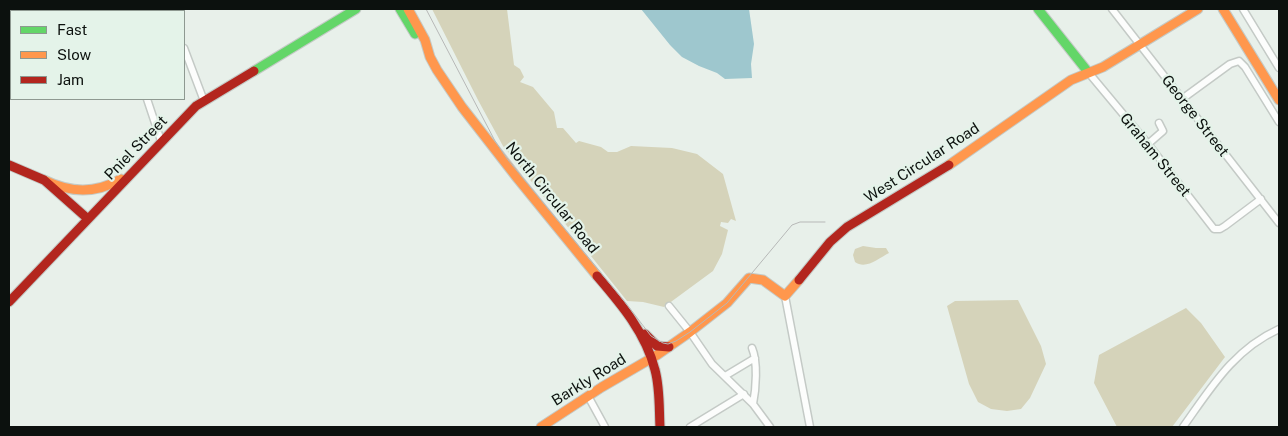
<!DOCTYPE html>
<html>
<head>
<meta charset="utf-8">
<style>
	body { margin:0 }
	#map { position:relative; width:1288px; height:436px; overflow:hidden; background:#e8f0ea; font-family:"Public Sans",sans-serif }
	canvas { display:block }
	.frame { position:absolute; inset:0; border:10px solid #0c110e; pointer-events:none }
	.legend { position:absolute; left:10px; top:10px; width:175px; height:90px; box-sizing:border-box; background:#e4f3e9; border:1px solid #8e9991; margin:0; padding:6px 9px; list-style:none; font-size:15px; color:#0c110e }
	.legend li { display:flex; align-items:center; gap:10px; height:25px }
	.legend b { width:25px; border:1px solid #8e9991 }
</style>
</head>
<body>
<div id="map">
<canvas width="1288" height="436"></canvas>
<div class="frame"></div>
<ul class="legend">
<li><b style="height:6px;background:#63d668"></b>Fast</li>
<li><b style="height:6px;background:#ff974d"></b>Slow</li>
<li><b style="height:6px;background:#b3261e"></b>Jam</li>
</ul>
</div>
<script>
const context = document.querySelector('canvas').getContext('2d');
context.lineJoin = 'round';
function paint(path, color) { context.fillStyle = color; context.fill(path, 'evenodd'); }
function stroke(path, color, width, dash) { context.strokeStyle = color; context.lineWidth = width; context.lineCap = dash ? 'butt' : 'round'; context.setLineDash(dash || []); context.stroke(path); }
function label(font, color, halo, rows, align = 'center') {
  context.font = font + ' "Public Sans",sans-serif'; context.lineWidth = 4.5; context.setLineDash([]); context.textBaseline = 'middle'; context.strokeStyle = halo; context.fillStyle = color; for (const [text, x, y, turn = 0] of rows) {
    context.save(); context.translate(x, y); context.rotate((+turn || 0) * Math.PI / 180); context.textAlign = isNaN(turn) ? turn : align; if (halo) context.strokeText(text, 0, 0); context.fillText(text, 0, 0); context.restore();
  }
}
paint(new Path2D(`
	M432 9H507L514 65 520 69 524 77 520 82 533 87 554 112 557 128H563L576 143 579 141 601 147 608 152H617L631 146 672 148 697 154 723 174 736 221 731 219 728 223 721 222 720 226 728 230 722 254 713 271 664 307 643 302 627 301 503 146 478 100Z
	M863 246 876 248H886L889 253C879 258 866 270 855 262L853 255 855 249Z
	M1018 300 1041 346 1046 364 1030 398 1021 409 1007 411 991 409 978 402 969 384 947 306 955 301Z
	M1186 308 1201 323 1225 357 1172 427H1117L1094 383 1099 355Z`), '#d5d3ba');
paint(new Path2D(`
	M641 9H749L754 44 751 64 752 78 725 79 717 73 699 66 682 57 670 45Z`), '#9ec7ce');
const street = new Path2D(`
	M116 9 117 11
	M169 9 170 11
	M1112 9 1279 223
	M1243 9 1279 68
	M184 48 204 101
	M1088 72 1148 144 1214 229H1220L1225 226 1261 199
	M147 99 161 141
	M1182 99 1230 64 1239 61 1245 67 1279 122
	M1148 144 1163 131 1159 123
	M785 296 810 427
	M669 306 690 332 712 364 753 404 770 427
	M752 348C758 362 756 389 753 404
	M725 376 755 358
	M588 396 605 427
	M690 427 744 394
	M1183 427C1211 388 1233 350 1279 329`);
const fast = new Path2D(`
	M400 9 415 34
	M1038 9 1088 72
	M254 71 356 9`);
const slow = new Path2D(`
	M408 9 425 40 430 57 437 70 462 107 518 179 597 276
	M1223 9 1279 100
	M949 165 1071 80 1103 67 1198 9
	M44 180C71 193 95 194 121 179
	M541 427 602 387 657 355 690 332 727 303 749 278 763 280 785 296 799 280`);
const jam = new Path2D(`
	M9 165 44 180 88 219
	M597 276C621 304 646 333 655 370 660 388 659 408 660 427
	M799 280 830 242 847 227 949 165
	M9 302 196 106 254 71
	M645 334 657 346 669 347`);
stroke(street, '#c4cac6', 9);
stroke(fast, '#c4cac6', 11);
stroke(slow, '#c4cac6', 11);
stroke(jam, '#c4cac6', 11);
stroke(street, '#fcfdfc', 6);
stroke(fast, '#63d668', 9);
stroke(slow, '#ff974d', 9);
stroke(jam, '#b3261e', 9);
stroke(new Path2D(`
	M426 9 495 141 508 160 625 302 651 336 663 343 668 344 676 341 690 332 727 303 792 225 800 222H825`), '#b7b8b7', 1);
label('15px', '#0c110e', '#e4f3e9', [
	["George Street",1195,116,52],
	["Pniel Street",136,148,-46],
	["Graham Street",1155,155,51],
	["West Circular Road",922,163,-33],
	["North Circular Road",552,198,51],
	["Barkly Road",589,380,-32]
]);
</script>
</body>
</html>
